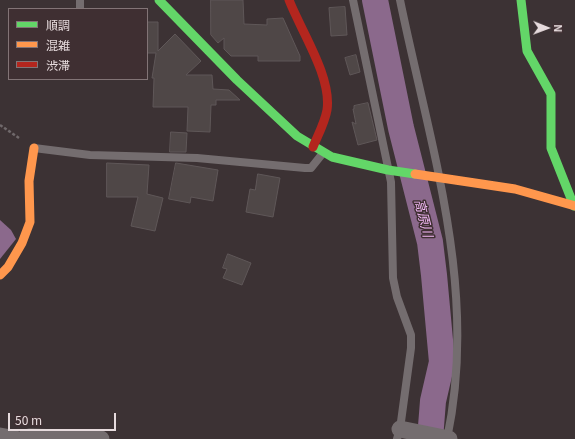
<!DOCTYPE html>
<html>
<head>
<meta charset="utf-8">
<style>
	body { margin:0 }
	#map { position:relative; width:575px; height:439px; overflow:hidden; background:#3c3234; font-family:Georgia,"Noto Sans JP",serif }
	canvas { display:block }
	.legend { position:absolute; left:8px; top:8px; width:140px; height:72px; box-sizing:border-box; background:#3f2f32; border:1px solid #827476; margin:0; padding:5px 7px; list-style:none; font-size:12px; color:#e6dbdd }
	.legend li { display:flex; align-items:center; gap:8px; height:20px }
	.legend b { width:20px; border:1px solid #827476 }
	.north { position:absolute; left:527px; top:8px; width:40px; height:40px; -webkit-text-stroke:3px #3f2f32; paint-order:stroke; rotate:91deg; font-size:11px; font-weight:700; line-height:16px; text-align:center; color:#e6dbdd }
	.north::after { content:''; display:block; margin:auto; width:14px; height:18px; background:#e6dbdd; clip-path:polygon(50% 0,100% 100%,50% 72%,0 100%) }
	.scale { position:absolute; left:8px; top:413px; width:108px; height:18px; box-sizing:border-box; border:2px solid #e6dbdd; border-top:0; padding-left:5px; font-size:12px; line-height:14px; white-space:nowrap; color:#e6dbdd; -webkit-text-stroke:3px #3f2f32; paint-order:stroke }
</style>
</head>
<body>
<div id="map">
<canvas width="575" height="439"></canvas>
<ul class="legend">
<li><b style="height:5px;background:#63d668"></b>順調</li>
<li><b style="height:5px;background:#ff974d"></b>混雑</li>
<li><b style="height:5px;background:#b3261e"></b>渋滞</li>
</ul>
<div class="north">N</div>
<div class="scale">50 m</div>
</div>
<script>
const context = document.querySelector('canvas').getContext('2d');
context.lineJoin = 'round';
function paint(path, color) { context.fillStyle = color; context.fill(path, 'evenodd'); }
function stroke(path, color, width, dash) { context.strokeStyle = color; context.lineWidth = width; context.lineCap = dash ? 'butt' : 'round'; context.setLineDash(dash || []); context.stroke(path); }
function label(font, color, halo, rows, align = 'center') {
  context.font = font + ' Georgia,"Noto Sans JP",serif'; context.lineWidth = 3; context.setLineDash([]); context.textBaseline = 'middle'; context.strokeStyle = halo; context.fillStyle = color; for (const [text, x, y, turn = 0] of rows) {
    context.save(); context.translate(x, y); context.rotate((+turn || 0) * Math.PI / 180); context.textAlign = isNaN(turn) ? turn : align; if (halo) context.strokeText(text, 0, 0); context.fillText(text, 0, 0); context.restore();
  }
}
paint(new Path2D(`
	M0 220 11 230 16 239 0 259Z`), '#8b698c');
stroke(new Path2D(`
	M375 0 401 128 430 242 434 275 442 362 433 401 430 439`), '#8b698c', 26);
const building = new Path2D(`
	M211 0H243L244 24 267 25V19L283 18 300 56V61H258V56H231L224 49V38L218 43 211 35Z
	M345 7 347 35 331 36 329 8Z
	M147 22H158V51L175 34 201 61 186 75H212L213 89 229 90 240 100H216V105H211L210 132 187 131 188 107H153L154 78H152L156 53H147Z
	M356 55 360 72 350 75 345 58Z
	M368 103 377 140 358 145 352 122 356 124 353 109H354V106Z
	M171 132 187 133 186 152H170Z
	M107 163 149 165 147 194 163 198 155 231 131 226 138 197H107Z
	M176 163 218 170 213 201 191 197 190 203 169 199Z
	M258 174 280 178 273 217 246 212 250 189 255 190Z
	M228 254 251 263 242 285 223 278 227 269 223 268Z`);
paint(building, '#4f4747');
stroke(building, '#5f5758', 1);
stroke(new Path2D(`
	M0 125 19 138`), '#70696b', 2.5, [3, 2]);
stroke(new Path2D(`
	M353 0 391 182 393 278 397 297 411 335V348L400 429 397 439
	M400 0C430 146 479 289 447 439
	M80 9V0
	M34 148 90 155 197 158 305 168H311L323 153`), '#746d6f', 8);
stroke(new Path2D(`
	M400 429 449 439
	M0 436 16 439
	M23 439 29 437 101 439`), '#746d6f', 17);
stroke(new Path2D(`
	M159 0 237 80 297 136 332 157 388 170 415 174
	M521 0 527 51 551 94V148L574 206`), '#63d668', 9);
stroke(new Path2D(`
	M415 174 515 189 575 206
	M0 275 8 267 22 243 30 222 29 181 34 148`), '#ff974d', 9);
stroke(new Path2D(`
	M289 0C301 31 332 77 327 110 325 122 318 135 313 147`), '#b3261e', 9);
label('italic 13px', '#f2b8f5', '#3f2f32', [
	["高原川",424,218,76]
]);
</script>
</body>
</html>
